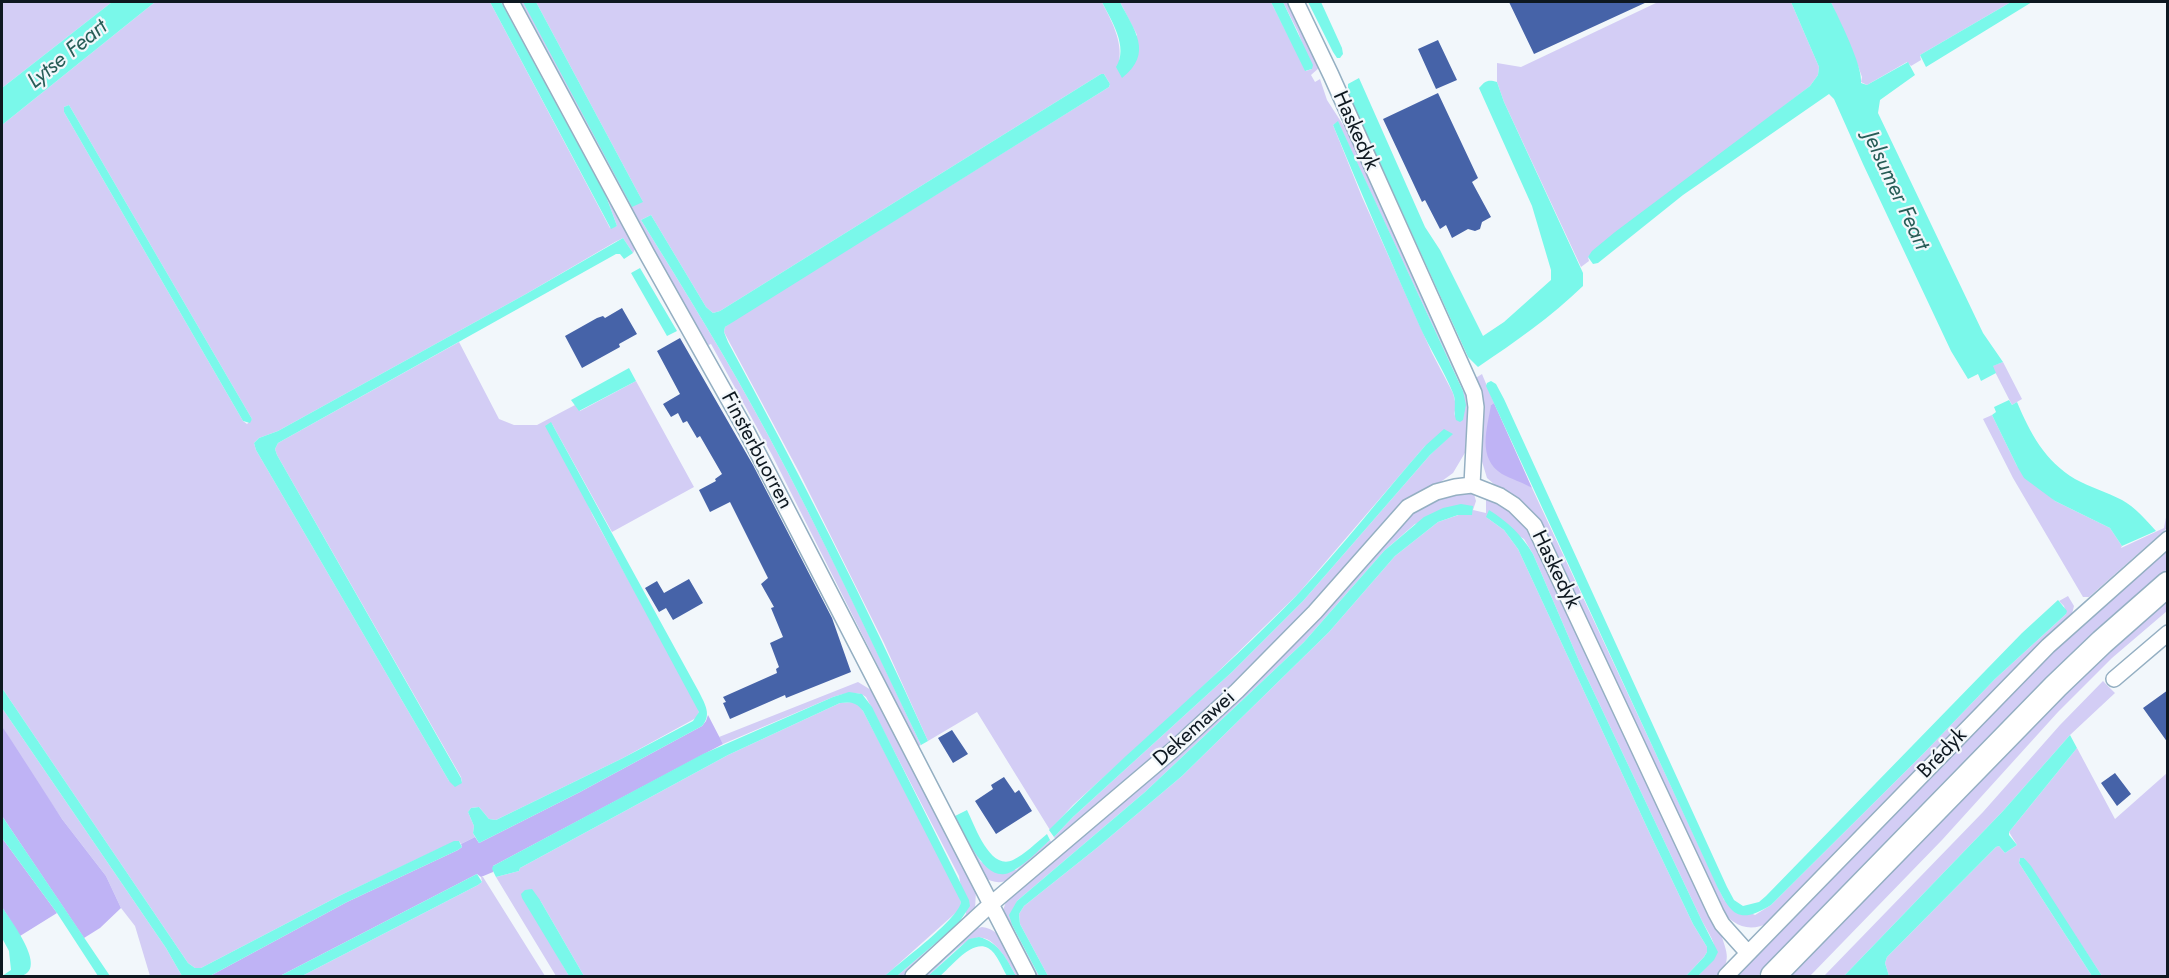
<!DOCTYPE html>
<html>
<head>
<meta charset="utf-8">
<style>
	body { margin:0 }
	#map { position:relative; width:2169px; height:978px; overflow:hidden; background:#f2f7fb; font-family:Jost,sans-serif }
	canvas { display:block }
	.frame { position:absolute; inset:0; border:3px solid #0e1820; pointer-events:none }
</style>
</head>
<body>
<div id="map">
<canvas width="2169" height="978"></canvas>
<div class="frame"></div>
</div>
<script>
const context = document.querySelector('canvas').getContext('2d');
context.lineJoin = 'round';
function paint(path, color) { context.fillStyle = color; context.fill(path, 'evenodd'); }
function stroke(path, color, width, dash) { context.strokeStyle = color; context.lineWidth = width; context.lineCap = dash ? 'butt' : 'round'; context.setLineDash(dash || []); context.stroke(path); }
function label(font, color, halo, rows, align = 'center') {
  context.font = font + ' Jost,sans-serif'; context.lineWidth = 4.5; context.setLineDash([]); context.textBaseline = 'middle'; context.strokeStyle = halo; context.fillStyle = color; for (const [text, x, y, turn = 0] of rows) {
    context.save(); context.translate(x, y); context.rotate((+turn || 0) * Math.PI / 180); context.textAlign = isNaN(turn) ? turn : align; if (halo) context.strokeText(text, 0, 0); context.fillText(text, 0, 0); context.restore();
  }
}
paint(new Path2D(`
	M2 2H112L2 88Z
	M155 2H490L610 228 617 226 606 196 501 2H506L634 241 635 249 633 253 623 238 615 242 526 294 278 431 259 438 254 443 256 450 449 781 462 783 461 777 277 455 275 449 278 443 459 342 499 419 514 425H537L575 405 580 411 636 381 694 487 612 532 551 422 593 516 697 704 699 712 696 718 623 758 496 820 489 819 479 807 471 808 468 812 474 826 473 833 475 837 461 844 459 841 447 845 339 896 201 968H195L188 963 2 688V125ZM69 105 252 419 247 424 243 421 64 112V107Z
	M515 2H523L643 202 536 2H1102C1111 20 1123 41 1119 62L1137 35 1120 2H1271L1306 71 1312 69 1298 32 1283 2H1291L1320 67 1311 75 1315 82 1320 79 1327 100 1358 148 1459 370 1471 406 1466 451 1453 473 1435 486 1334 584 1233 687 1057 842 1054 837 1073 817 1232 672 1303 601 1430 455 1452 434 1425 446 1298 594 1194 695 1073 805 1050 830 977 712 928 741 884 643 799 472 724 332 725 327 736 319 1109 87 1110 84 1104 74H1101L720 311 713 313 706 307 651 215 641 220C685 291 729 362 768 435 823 537 872 641 921 745L915 748 877 676 882 674 772 455 711 344 706 346ZM1338 122 1463 391 1454 416 1456 405 1453 393 1432 353 1362 197 1333 125Z
	M1658 2H1791L1819 67 1818 75 1810 86 1588 257 1589 261 1581 267 1504 102 1497 82V63L1521 67Z
	M1831 2H2011L1920 55 1921 60 1911 66 1907 62 1867 85 1861 82 1862 77 1858 66Z
	M2003 362 2022 399 2012 405 1992 366Z
	M1482 374 1494 403 1491 405 1526 484 1532 488 1724 900 1755 915 1771 905 1923 754 1995 679 2066 614 2064 606 2059 601 2068 596 2074 606 2072 614 2037 647 1770 922C1748 934 1732 925 1719 907L1541 525 1487 478 1480 455 1474 379Z
	M1992 415 2017 466 2055 501 2110 528 2122 546 2121 548 2164 528 2167 512V528L2089 597H2083L2013 478 1983 419Z
	M1460 494H1474L1476 501 1473 510 1486 513V497L1515 513 1529 527 1721 934C1727 953 1732 961 1717 976H1698C1721 952 1718 949 1702 921L1579 661 1533 554 1524 539 1486 517 1504 530 1518 549 1651 836 1693 924 1707 947V952L1704 957 1686 976H1048L1020 924 1019 914 1024 906 1098 847 1182 776 1329 632 1395 556 1438 522 1473 510 1415 524 1384 551 1304 642 1145 792 1017 901 1012 925 1039 976H1033L1002 913 1007 899 1064 852 1408 514 1443 496Z
	M2167 548V569L1939 791 1758 976H1735L2051 653Z
	M2167 600V611L2112 658 2058 712 1942 840 1810 976H1787L2080 677Z
	M2103 681 2115 693 2070 735 2003 811 1844 976H1824L1983 812 2060 725Z
	M858 682 871 690 976 890 975 910 906 976H897L958 924 966 914 959 876 866 697C856 690 844 694 833 697L723 744 719 737Z
	M852 702 859 705 863 711 958 892 961 902 960 909 885 976H584L540 900 549 941 569 976H556L496 877 519 871 520 868 728 755 840 703Z
	M2 708 166 948 182 976H150L135 926 121 908 106 876 62 819 24 763 2 726Z
	M2077 748 2115 819 2167 773V976H2102L2024 858H2020L2019 863 2092 976H1889L1885 963 1887 957 1996 847 1999 846 2005 853 2017 845 2009 832Z
	M955 816 981 862 1016 870 1050 840 1053 845 1009 880C999 884 992 882 983 877L951 818Z
	M481 877H483L545 976H302L478 885 482 882Z
	M982 927C1004 929 1013 959 1023 976H1016C982 912 969 939 928 976H919L970 930Z`), '#d3cdf5');
paint(new Path2D(`
	M1494 403 1532 488C1522 482 1511 479 1502 474 1477 458 1487 429 1491 405Z
	M708 715 723 744 493 866V872L481 877 477 874 280 976H210L347 902 458 850 462 847 461 844 475 837 479 843 580 792 702 726 706 721Z
	M2 726 62 819 106 876 121 908 100 928 84 938 2 816Z
	M2 838 57 913 20 936 2 907Z`), '#bfb3f5');
paint(new Path2D(`
	M112 2H155L2 125V88Z
	M490 2H501L606 196 617 226 611 229Z
	M523 2H536L643 202 632 207Z
	M1102 2H1120C1134 30 1154 53 1122 78L1116 67C1129 47 1111 20 1102 2Z
	M1271 2H1283L1313 65 1312 69 1305 71Z
	M1308 2H1321L1342 48 1343 54 1340 58H1337L1333 52Z
	M1791 2H1831C1839 19 1863 66 1861 83L1867 85 1908 62 1915 75 1880 100 1878 113 1983 333 2003 362 1993 366 1996 373 1981 381 1978 374 1968 379 1951 351 1863 164 1834 99 1829 94 1683 195 1598 263 1593 264 1588 257 1592 251 1615 232 1810 86 1818 75 1819 67Z
	M2011 2H2032L1926 67 1920 55Z
	M1101 74H1104L1110 84 1109 87 725 327 724 332 728 342C799 473 867 605 928 741L921 745C871 641 823 537 768 435 729 362 685 291 641 220L651 215 706 307 713 313 720 311Z
	M1359 78 1425 227 1440 250 1483 336 1504 322 1551 280V270L1532 206 1479 88C1485 81 1488 79 1497 82L1504 102 1583 273V286C1551 317 1515 342 1478 367L1468 357 1348 93V84Z
	M69 105 252 419 250 423 243 421 64 112V107Z
	M1338 121 1463 391 1466 405 1463 420 1460 422 1456 420C1453 411 1457 402 1453 393 1444 371 1430 349 1420 327 1390 260 1361 193 1333 125Z
	M623 238 633 253 624 259 620 254H616L278 443 275 449 277 455 461 778 462 783 455 787 449 781 256 450 254 443 259 438 278 431 526 294Z
	M640 268 677 331 667 336 631 273Z
	M629 368 636 381 579 411 571 400Z
	M1491 381 1496 384 1504 399 1727 887 1734 900 1743 906 1759 902 1766 896 2022 633 2058 600 2067 611 2066 614 1995 679 1923 754 1771 905C1739 925 1731 915 1716 884L1486 386 1487 383Z
	M2009 400 2012 405 2017 402C2030 433 2045 461 2075 479 2089 487 2107 492 2122 500 2135 507 2146 520 2156 531L2122 546 2110 528 2055 501 2024 478 2017 466 1992 415 1996 412 1994 407Z
	M551 422 699 692C705 704 712 715 702 726L580 792 479 843 473 833 474 826 468 812 471 808 479 807 489 819 496 820 623 758 693 721 699 712 545 426Z
	M1444 429 1453 434 1430 455 1303 601 1232 672 1073 817 1054 837 1049 830C1129 749 1218 677 1297 595 1342 547 1382 495 1425 446Z
	M1461 504 1473 506 1472 515H1458L1438 522 1395 556 1329 632 1182 776 1098 847 1024 906 1019 914 1020 924 1048 976H1039L1012 925 1009 915 1017 901 1145 792 1304 642 1384 551 1424 517 1443 508Z
	M1489 510C1508 522 1521 534 1533 554L1579 661 1702 921 1718 952 1714 960 1698 976H1686L1704 957 1707 952V947L1693 924 1651 836 1518 549 1504 530 1486 517Z
	M2 688 188 963 195 968H201L339 896 454 841H459L462 847 458 850 347 902 210 976H182L166 948 2 708Z
	M849 692 862 694 872 707 969 900 970 906 958 924 897 976H885C901 961 958 920 961 902L863 711C856 702 851 702 840 703L728 755 520 868 519 871 496 877 492 869 493 866 703 754 833 697Z
	M2070 735 2077 748 2009 832V835L2017 845 2005 853 1999 846 1996 847 1887 957 1885 963 1889 976H1844L2003 811Z
	M967 810C975 826 990 871 1013 860 1025 854 1036 843 1047 834L1050 840C1040 849 1018 872 1005 874 982 878 965 833 955 816Z
	M2 816 110 976H98L57 913 2 838Z
	M2020 858H2024L2031 866 2102 976H2092L2019 863Z
	M477 874 482 882 478 885 302 976H280Z
	M532 889 540 900 584 976H569L522 898 521 894 525 890Z
	M2 907C10 920 49 969 21 976 16 978 7 977 2 976L11 970 9 951 2 938Z
	M979 937C999 942 1007 960 1016 976H1007C1002 968 997 953 988 948 972 939 951 967 940 976H928L969 939Z`), '#7af8ea');
paint(new Path2D(`
	M1509 2H1647L1534 54Z
	M1438 40 1457 80 1436 89 1418 49Z
	M1438 93 1478 178 1472 182 1491 217 1482 222 1480 229 1475 231 1468 229 1452 238 1446 225 1440 229 1425 200 1422 202 1383 119Z
	M622 308 637 334 619 344 620 347 582 368 565 336 597 318 603 316 605 318Z
	M680 338 753 465 832 618 851 672 786 698 785 695 730 719 723 703 726 702 723 697 777 673 776 669 779 667 770 643 783 637 771 608 774 607 761 584 768 578 730 502 710 512 699 490 716 481 715 479 722 474 700 436 697 438 687 421 683 423 678 413 671 417 663 404 680 394 657 351Z
	M689 579 703 603 673 620 666 608 659 612 645 588 657 581 664 593Z
	M2168 690V743L2143 708Z
	M952 730 968 754 953 763 938 738Z
	M2115 773 2131 794 2117 806 2101 783Z
	M1004 777 1015 793 1019 790 1032 811 996 834 975 801 993 789 991 785Z`), '#4663a8');
const minor = new Path2D(`
	M511 2 647 254 747 432 1028 976
	M1296 2 1331 75 1474 393 1476 407 1472 485
	M2114 679 2168 633
	M913 976 990 905 1174 749 1237 691 1315 612 1408 507 1436 492 1455 487 1472 485 1500 496 1514 505 1534 525 1716 913 1722 924 1748 953
	M1726 976 2048 646 2168 539`);
const primary = new Path2D(`
	M1773 976 2056 686 2102 642 2168 584`);
stroke(minor, '#94afc2', 18);
stroke(primary, '#94afc2', 27);
stroke(minor, '#fff', 15);
stroke(primary, '#fff', 24);
label('21px', '#0e1820', '#f2f7fb', [
	["Haskedyk",1355,131,66],
	["Finsterbuorren",756,451,62],
	["Haskedyk",1555,570,64],
	["Dekemawei",1195,729,-42],
	["Brédyk",1943,754,-46]
]);
label('italic 22px', '#275d57', '#f2f7fb', [
	["Lytse Feart",68,55,-39],
	["Jelsumer Feart",1895,191,65]
]);
</script>
</body>
</html>
